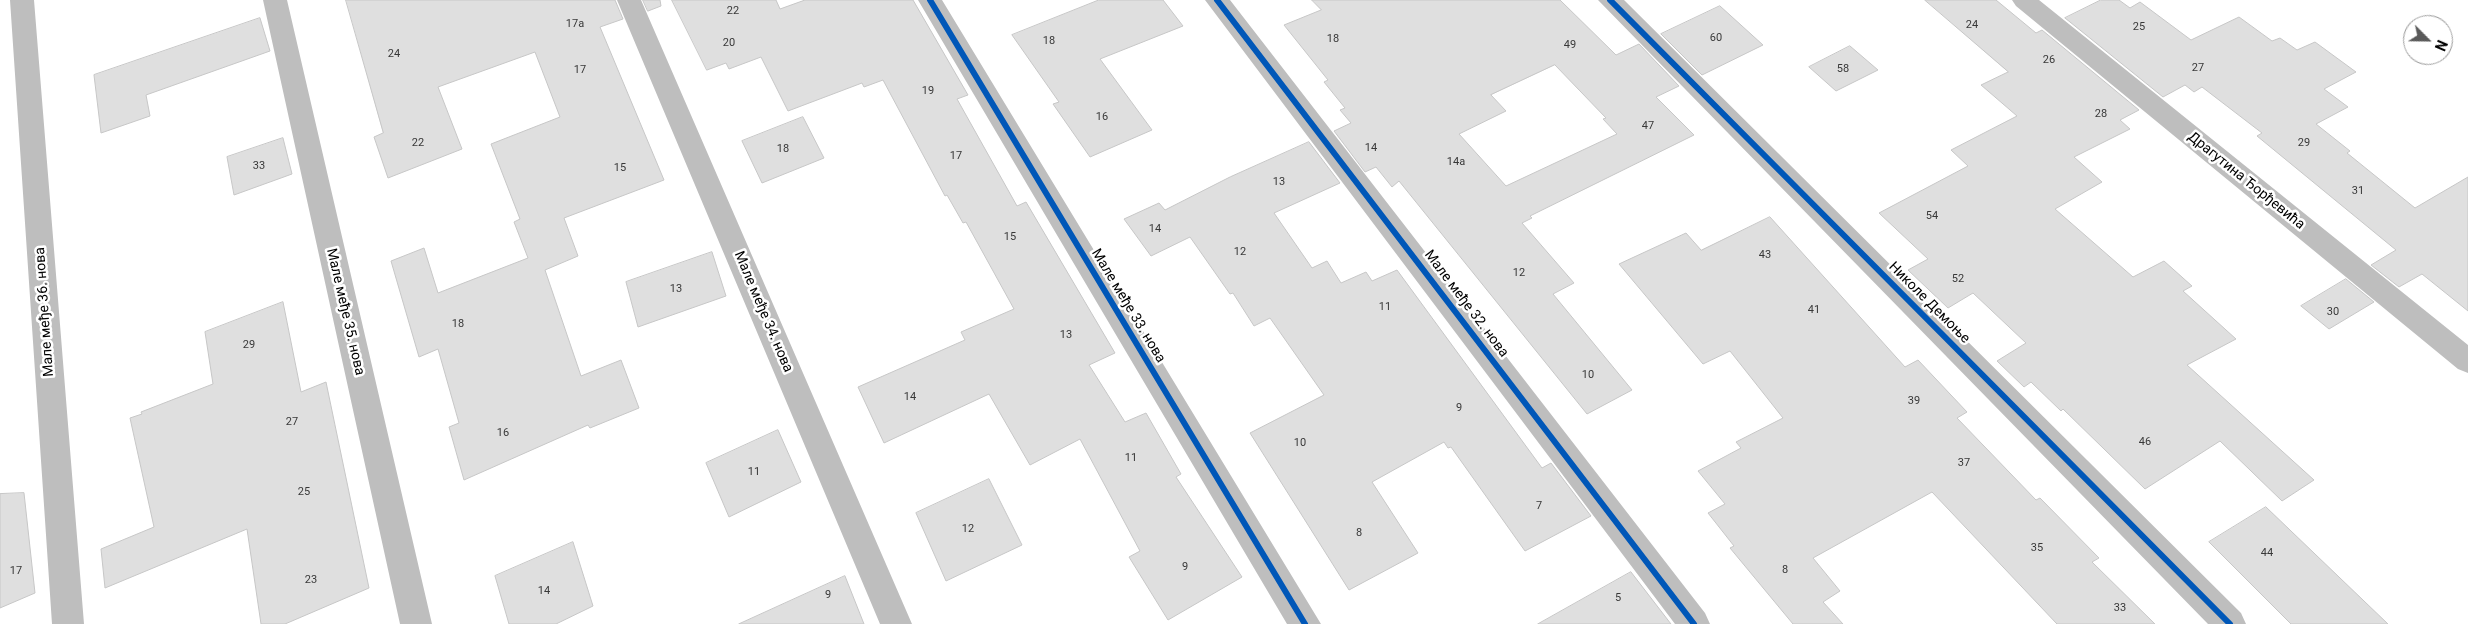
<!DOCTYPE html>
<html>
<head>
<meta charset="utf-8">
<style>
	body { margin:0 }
	#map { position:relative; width:2468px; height:624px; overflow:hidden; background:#fff; font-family:Roboto,sans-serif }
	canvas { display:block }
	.north { position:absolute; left:2403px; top:15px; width:50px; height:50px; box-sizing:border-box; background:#fff; border:1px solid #999; border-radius:50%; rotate:113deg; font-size:14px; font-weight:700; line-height:20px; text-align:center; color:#000 }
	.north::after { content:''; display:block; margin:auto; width:18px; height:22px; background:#595959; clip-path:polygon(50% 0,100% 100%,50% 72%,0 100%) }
</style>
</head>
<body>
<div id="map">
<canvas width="2468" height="624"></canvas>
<div class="north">N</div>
</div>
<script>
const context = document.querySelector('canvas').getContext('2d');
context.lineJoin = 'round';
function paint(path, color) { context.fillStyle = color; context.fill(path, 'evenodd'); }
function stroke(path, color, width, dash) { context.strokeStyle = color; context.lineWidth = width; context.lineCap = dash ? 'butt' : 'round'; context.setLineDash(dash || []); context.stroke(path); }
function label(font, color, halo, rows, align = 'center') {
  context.font = font + ' Roboto,sans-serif'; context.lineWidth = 5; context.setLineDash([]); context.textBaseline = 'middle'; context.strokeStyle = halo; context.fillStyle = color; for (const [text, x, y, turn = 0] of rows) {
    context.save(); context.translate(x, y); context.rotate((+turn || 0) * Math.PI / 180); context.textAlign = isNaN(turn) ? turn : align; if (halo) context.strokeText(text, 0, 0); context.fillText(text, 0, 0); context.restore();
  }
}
const building = new Path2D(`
	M346 0H615L623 19 600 27 664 180 564 218 578 256 545 270 581 376 621 360 639 408 590 428 588 425 464 480 449 427 459 423 438 349 419 357 391 261 424 248 438 293 528 258 514 222 520 219 491 144 560 117 535 52 438 87 462 149 388 178 374 137 383 133Z
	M643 0H660L661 6 648 11Z
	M672 0H776L780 9 805 0H913L968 95 957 99 1017 206 1026 202 1115 353 1089 365 1125 422 1146 413 1181 474 1176 477 1242 577 1168 620 1129 557 1140 551 1080 439 1030 465 989 394 884 443 858 387 965 340 961 332 1014 309 966 222 963 223 947 195 945 196 883 80 864 87 862 83 788 111 761 57 729 69 726 63 707 70Z
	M1099 0H1163L1183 26 1100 59 1152 130 1090 157 1053 104 1059 102 1012 35Z
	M1312 0H1560L1616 55 1639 44 1679 86 1656 97 1694 135 1530 216 1532 218 1522 223 1574 283 1553 294 1632 390 1587 414 1399 181 1392 187 1376 167 1365 172 1334 131 1351 123 1340 110 1345 108 1324 82 1328 80 1284 25 1321 10ZM1555 65 1606 118 1603 119 1617 134 1506 186 1459 134 1506 111 1491 95Z
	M1925 0H1996L2036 33 2042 30 2139 110 2120 120 2130 129 2074 157 2102 182 2055 209 2133 277 2164 261 2192 286 2183 291 2236 339 2187 365 2314 480 2282 501 2220 441 2145 489 2063 409 2061 411 2031 382 2024 387 1997 361 2026 343 1973 293 1948 308 1908 270 1928 259 1879 213 1968 166 1951 150 2017 116 1981 85 2008 72Z
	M2101 0H2119L2130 8 2140 2 2191 40 2239 17 2272 41 2280 38 2297 50 2315 42 2356 72 2324 89 2348 107 2316 124 2350 151 2347 153 2415 208 2468 177V311L2422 274 2399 287 2371 265 2396 250 2257 136 2262 133 2202 87 2194 92 2185 85 2163 97 2065 18Z
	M1720 6 1763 45 1702 75 1661 34Z
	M260 18 270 51 146 95 150 116 101 133 94 75Z
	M1850 46 1878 70 1836 91 1809 67Z
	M803 117 824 158 762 183 742 141Z
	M283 138 292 174 234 195 227 157Z
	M1309 142 1340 183 1274 213 1312 268 1327 261 1341 283 1366 272 1372 281 1397 270 1542 468 1551 463 1591 516 1525 551 1451 447 1448 448 1444 442 1372 482 1418 553 1349 590 1250 433 1324 395 1270 318 1254 326 1233 293 1230 294 1190 237 1151 256 1124 219 1159 203 1165 210 1230 177Z
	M1770 217 1905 367 1918 360 1967 412 1957 418 2036 500 2040 498 2099 558 2092 562 2155 624H2057L1932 492 1813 558 1840 591 1823 602 1843 624H1793L1730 548 1734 546 1708 513 1725 504 1698 471 1741 448 1736 442 1783 418 1730 351 1703 364 1619 264 1686 233 1701 250Z
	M712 252 726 296 638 327 626 282Z
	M2346 279 2374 302 2329 329 2301 306Z
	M283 302 301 392 326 382 369 588 285 624H261L247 529 105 588 101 549 154 527 130 418 142 414 141 412 213 384 205 332Z
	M778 430 801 482 729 517 706 463Z
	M989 479 1022 545 946 581 916 513Z
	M24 493 35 593 0 608V494Z
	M2266 507 2388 624H2291L2209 542Z
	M573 542 593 606 556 624H509L495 576Z
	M1631 572 1671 624H1538Z
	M845 576 864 624H739Z`);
paint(building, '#dfdfdf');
stroke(building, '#c7c7c7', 1);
paint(new Path2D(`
	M10 0H34L84 624H52Z
	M263 0H287L432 624H400Z
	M617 0H641L912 624H880Z
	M918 0H942L1321 624H1287Z
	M1205 0H1230L1705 613 1710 624H1675Z
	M1598 0H1624L2241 613 2246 624H2208Z
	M2012 0H2039L2468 345V373L2458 369 2016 6Z`), '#bebebe');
stroke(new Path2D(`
	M930 0 1305 624
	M1217 0 1694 624
	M1610 0 2230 624`), '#0057b8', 6);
label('11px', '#383838', null, [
	["22",733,11],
	["17a",575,24],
	["24",1972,25],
	["25",2139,27],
	["60",1716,38],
	["18",1333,39],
	["18",1049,41],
	["20",729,43],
	["49",1570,45],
	["24",394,54],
	["26",2049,60],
	["27",2198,68],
	["58",1843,69],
	["17",580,70],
	["19",928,91],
	["28",2101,114],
	["16",1102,117],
	["47",1648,126],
	["22",418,143],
	["29",2304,143],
	["14",1371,148],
	["18",783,149],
	["17",956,156],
	["14a",1456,162],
	["33",259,166],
	["15",620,168],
	["13",1279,182],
	["31",2358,191],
	["54",1932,216],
	["14",1155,229],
	["15",1010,237],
	["12",1240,252],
	["43",1765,255],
	["12",1519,273],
	["52",1958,279],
	["13",676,289],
	["11",1385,307],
	["41",1814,310],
	["30",2333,312],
	["18",458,324],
	["13",1066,335],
	["29",249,345],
	["10",1588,375],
	["14",910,397],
	["39",1914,401],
	["9",1459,408],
	["27",292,422],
	["16",503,433],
	["46",2145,442],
	["10",1300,443],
	["11",1131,458],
	["37",1964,463],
	["11",754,472],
	["25",304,492],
	["7",1539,506],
	["12",968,529],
	["8",1359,533],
	["35",2037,548],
	["44",2267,553],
	["9",1185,567],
	["8",1785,570],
	["17",16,571],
	["23",311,580],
	["14",544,591],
	["9",828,595],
	["5",1618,598],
	["33",2120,608]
]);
label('14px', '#000', '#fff', [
	["Драгутина Ђорђевића",2246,181,39],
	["Николе Демоње",1929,303,45],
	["Мале међе 32. нова",1466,304,53],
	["Мале међе 33. нова",1128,306,59],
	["Мале међе 36. нова",45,312,-94],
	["Мале међе 35. нова",345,312,77],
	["Мале међе 34. нова",763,312,67]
]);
</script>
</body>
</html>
